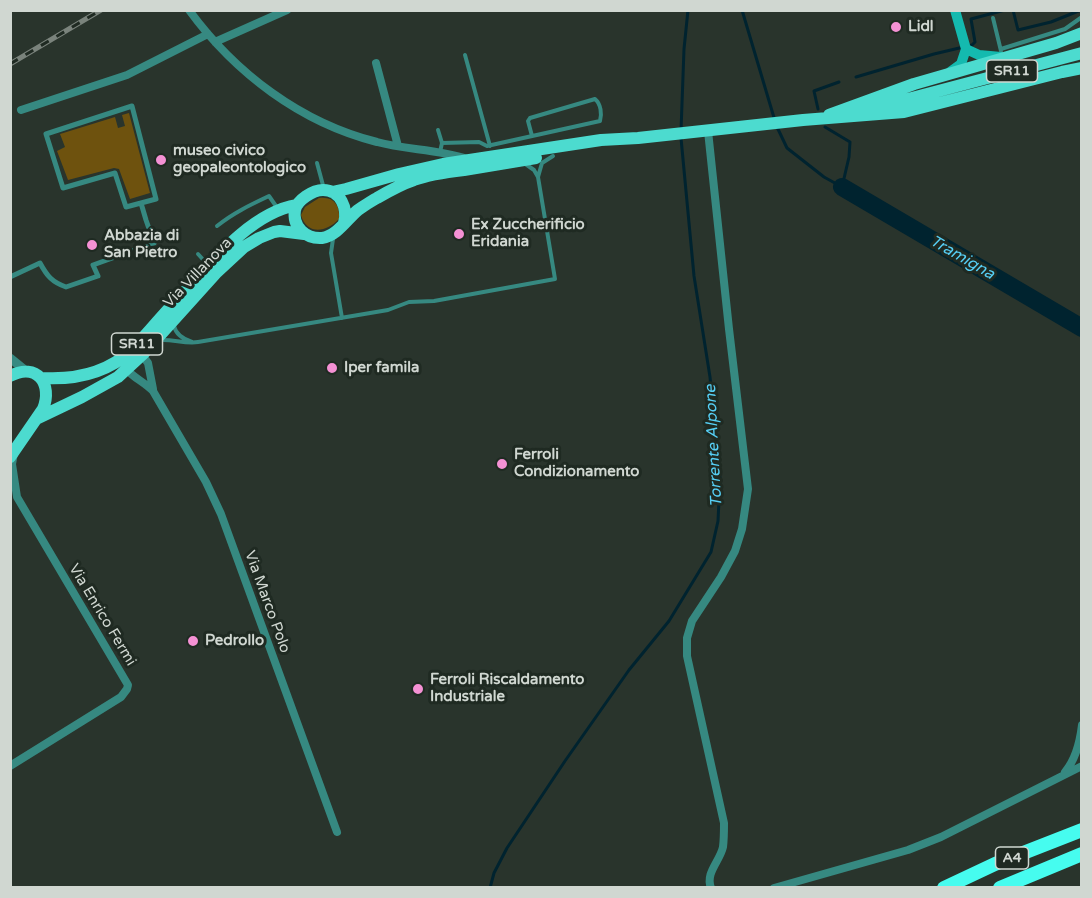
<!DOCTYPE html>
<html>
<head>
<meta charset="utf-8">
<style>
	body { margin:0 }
	#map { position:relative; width:1092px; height:898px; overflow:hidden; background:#29342c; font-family:"Varela Round",sans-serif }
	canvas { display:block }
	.frame { position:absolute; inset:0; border:12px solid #d0d7d1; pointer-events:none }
</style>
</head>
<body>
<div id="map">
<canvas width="1092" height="898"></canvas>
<div class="frame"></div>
</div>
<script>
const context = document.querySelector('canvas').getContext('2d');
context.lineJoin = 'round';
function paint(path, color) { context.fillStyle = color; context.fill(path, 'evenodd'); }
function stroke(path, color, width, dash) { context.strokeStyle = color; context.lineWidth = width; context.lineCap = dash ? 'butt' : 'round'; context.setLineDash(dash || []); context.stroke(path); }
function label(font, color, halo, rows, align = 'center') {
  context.font = font + ' "Varela Round",sans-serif'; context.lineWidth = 6; context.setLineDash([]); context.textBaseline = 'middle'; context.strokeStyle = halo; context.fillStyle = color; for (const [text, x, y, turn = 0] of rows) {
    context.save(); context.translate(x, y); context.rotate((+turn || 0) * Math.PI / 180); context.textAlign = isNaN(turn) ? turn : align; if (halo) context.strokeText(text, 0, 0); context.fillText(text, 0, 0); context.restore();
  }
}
paint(new Path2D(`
	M129 113 150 193 130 199 119 169 114 168 68 180 57 151 65 147 60 134 115 117 118 128 125 126 122 115Z
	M319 198C334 196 340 205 339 219 327 232 307 236 301 215L305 207Z`), '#6e520e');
stroke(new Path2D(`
	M742 10 775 121
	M1013 10 1018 30 1051 22 1081 10
	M856 77 934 54 972 45 975 42 971 19 1005 10
	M818 109 814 91 839 82
	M777 127 787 148 824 177 842 187 849 157 850 142 825 127
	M681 131 684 49 688 10
	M490 888 494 873 507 848 565 761 629 670 669 621 711 552 718 521 720 479 710 377 694 276 681 138`), '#00232f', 3);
stroke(new Path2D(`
	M842 187 1082 328`), '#00232f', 18);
stroke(new Path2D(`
	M993 18 1001 51
	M1001 49 1065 29 1082 17
	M465 55 490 146
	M438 130 442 143 440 152
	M442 143 479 142 487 146 600 121C602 114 601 104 595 99L530 118 528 121 532 136
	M317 163 324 189
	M524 163 534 170 538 177
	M217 226C233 213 250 205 269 196L278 209
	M333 239 331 253 342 318
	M198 254 208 265
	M174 326C176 335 183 339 192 342
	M160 340C173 339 185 344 198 342L388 310 409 302 434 301 555 279 538 177 542 163 553 156`), '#368981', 4);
stroke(new Path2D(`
	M10 277 40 263C47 276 52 282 66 287L98 276 93 265 154 243 146 220 141 203 156 199 132 106 46 134 63 188 115 173 126 207 141 203`), '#368981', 5);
stroke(new Path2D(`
	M189 10C235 73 301 123 377 142 406 150 438 149 467 159
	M215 42 287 10
	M376 63 398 146
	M21 110 127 75 208 34
	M708 131 729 329 748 489 742 529 735 551 721 577 692 621 687 638V656L724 823C724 830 724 839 723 847 720 861 705 873 711 888
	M142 355 148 363 153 389
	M126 369C134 378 144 382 153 391L206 482 221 514 337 832
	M10 766 121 697 127 689 128 685 17 497 12 464 14 453
	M1065 772C1076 759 1080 742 1082 725
	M774 888 908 850 941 837 1082 766`), '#368981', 8);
stroke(new Path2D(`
	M10 358 26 371`), '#368981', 9);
stroke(new Path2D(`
	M966 49 979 55 1001 57
	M950 72 961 64 966 49 955 10`), '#14baaf', 10);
stroke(new Path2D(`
	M859 109 893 103 1082 53
	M829 115 914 84 1056 43 1082 33
	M332 192 346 189 399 174 443 164 601 140 638 138 803 120 904 112 1062 72 1082 68
	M344 223C348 209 341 190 323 190 313 190 297 200 295 210 292 227 306 239 322 238 337 236 347 219 358 210 364 206 371 201 377 198 389 191 402 184 414 180 430 174 447 172 464 170 488 166 512 162 536 158
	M10 376C37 362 53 384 43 409L10 457
	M42 378C75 380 107 373 132 350 151 329 169 308 188 288 216 257 254 212 297 205
	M36 419 82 397 118 377 144 353 217 272 244 247 259 238 274 232 280 231 304 234`), '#4cdbcf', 12);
stroke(new Path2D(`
	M944 888 995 864 1082 830
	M1000 888 1082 854`), '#46fcef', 14);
const rail = new Path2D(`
	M10 64 101 10`);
stroke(rail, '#7a837c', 5);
stroke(rail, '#1f2a22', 3, [9]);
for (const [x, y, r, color] of [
	[896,27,6,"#f491d4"],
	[161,160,6,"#f491d4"],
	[459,234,6,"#f491d4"],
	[92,245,6,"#f491d4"],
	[332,368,6,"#f491d4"],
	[502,464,6,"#f491d4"],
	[193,641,6,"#f491d4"],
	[418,689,6,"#f491d4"]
]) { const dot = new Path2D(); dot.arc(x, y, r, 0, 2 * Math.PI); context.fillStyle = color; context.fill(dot); stroke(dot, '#1f2a22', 2); }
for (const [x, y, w] of [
	[1012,71,51],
	[137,344,51],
	[1012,858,33]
]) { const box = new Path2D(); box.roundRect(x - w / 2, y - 11, w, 22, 4.5); context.fillStyle = '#1f2a22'; context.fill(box); stroke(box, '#d0d7d1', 1.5); }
label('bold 14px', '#d0d7d1', null, [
	["SR11",1012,71],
	["SR11",137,344],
	["A4",1012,858]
]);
label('bold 15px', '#d0d7d1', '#1f2a22', [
	["Lidl",908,27],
	["museo civico",173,151],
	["geopaleontologico",173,168],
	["Ex Zuccherificio",471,225],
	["Eridania",471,242],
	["Abbazia di",104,236],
	["San Pietro",104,253],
	["Iper famila",344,368],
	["Ferroli",514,455],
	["Condizionamento",514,472],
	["Pedrollo",205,641],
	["Ferroli Riscaldamento",430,680],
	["Industriale",430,697]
], 'left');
label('15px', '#d0d7d1', '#1f2a22', [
	["Via Villanova",198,273,-46],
	["Via Marco Polo",267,602,70],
	["Via Enrico Fermi",102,615,59]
]);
label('italic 16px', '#56cff5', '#1f2a22', [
	["Tramigna",962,258,30],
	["Torrente Alpone",714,446,-93]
]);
</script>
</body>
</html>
